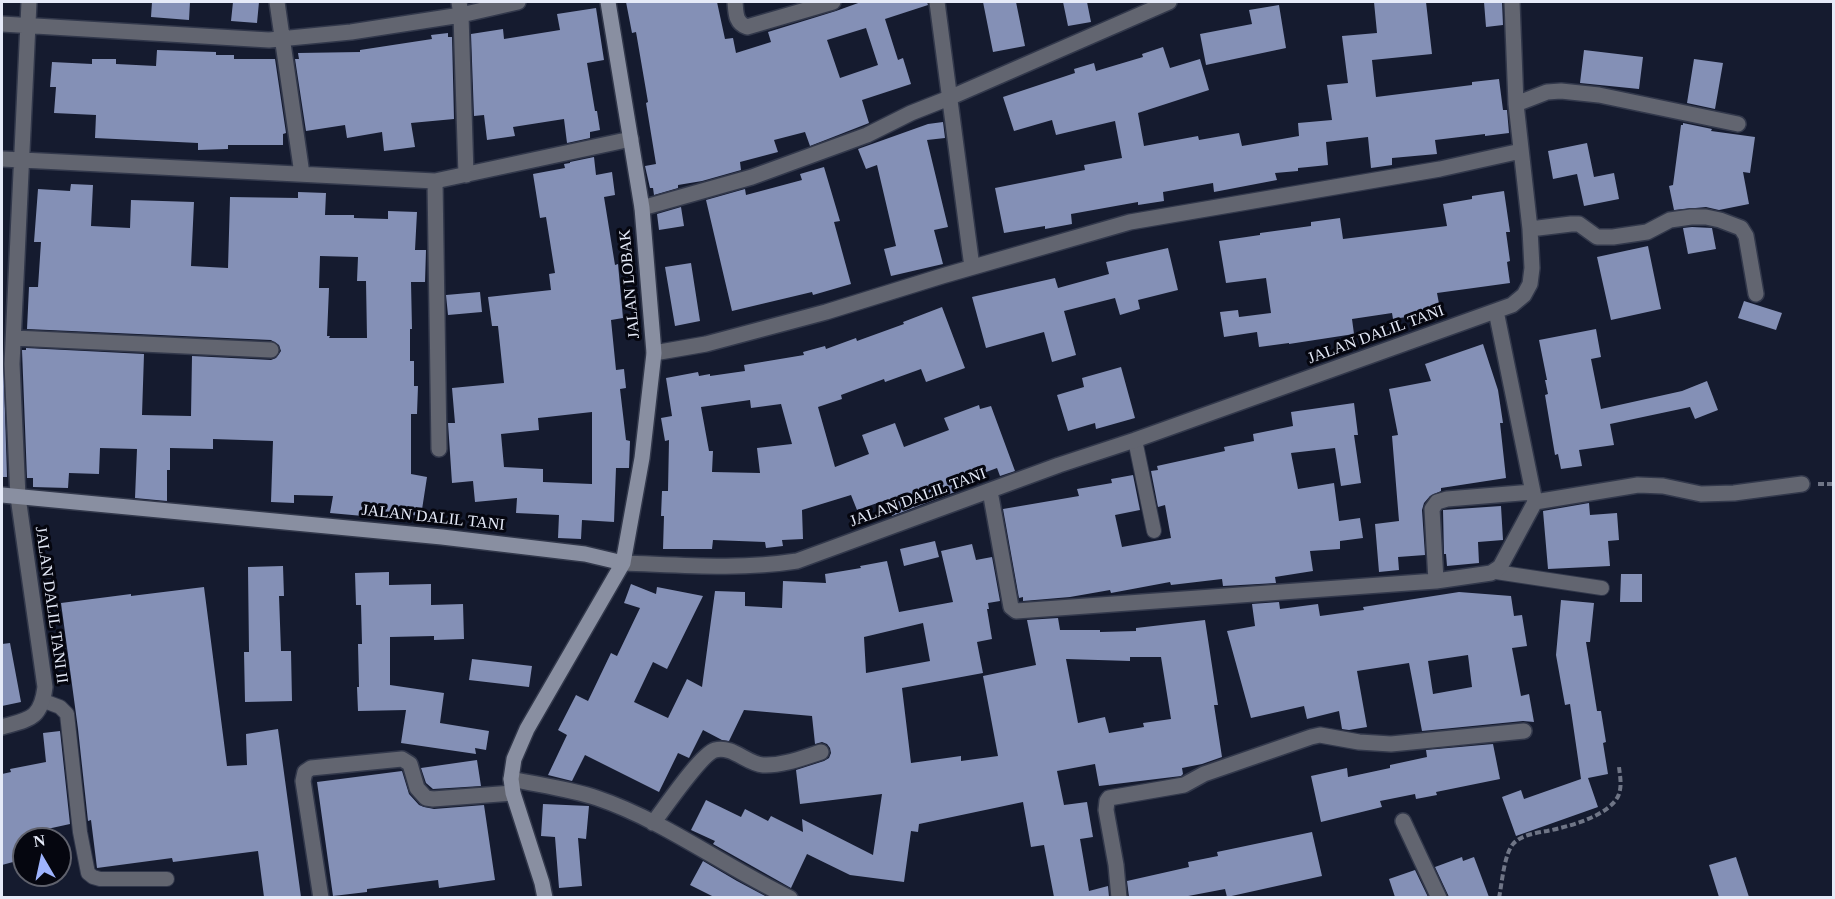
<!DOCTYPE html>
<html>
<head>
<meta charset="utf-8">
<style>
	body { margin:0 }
	#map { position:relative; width:1835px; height:899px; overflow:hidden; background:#151b2f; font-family:"Times New Roman",serif }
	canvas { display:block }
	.frame { position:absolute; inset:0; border:3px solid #e5eaf8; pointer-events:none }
	.north { position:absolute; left:12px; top:827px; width:60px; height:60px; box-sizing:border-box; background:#05060f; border:2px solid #5f616c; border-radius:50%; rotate:351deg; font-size:16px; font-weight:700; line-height:24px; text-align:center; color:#e5eaf8 }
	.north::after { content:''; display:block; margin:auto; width:21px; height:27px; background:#9eb3fd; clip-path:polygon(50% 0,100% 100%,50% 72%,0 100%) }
</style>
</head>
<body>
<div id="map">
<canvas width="1835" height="899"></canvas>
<div class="frame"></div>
<div class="north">N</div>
</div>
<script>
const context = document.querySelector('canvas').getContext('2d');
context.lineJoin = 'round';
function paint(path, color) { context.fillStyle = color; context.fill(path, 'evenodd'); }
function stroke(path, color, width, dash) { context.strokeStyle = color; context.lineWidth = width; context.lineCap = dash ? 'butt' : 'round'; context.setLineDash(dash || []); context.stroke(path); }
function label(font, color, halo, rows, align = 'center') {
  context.font = font + ' "Times New Roman",serif'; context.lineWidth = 6; context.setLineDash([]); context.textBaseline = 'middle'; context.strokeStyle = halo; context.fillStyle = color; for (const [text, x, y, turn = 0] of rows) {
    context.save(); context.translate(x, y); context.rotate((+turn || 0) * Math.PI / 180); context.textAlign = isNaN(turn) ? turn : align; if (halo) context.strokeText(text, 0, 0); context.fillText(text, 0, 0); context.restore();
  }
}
paint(new Path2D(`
	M152 2H190L189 20 151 17Z
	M233 2H259L257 23 231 21Z
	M626 2H717L725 39 733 38 736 53 771 42 768 32 836 11 861 2H927L928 5 885 19 898 60 903 58 911 84 862 100 869 123 810 146 805 132 774 140 778 152 740 162 741 170 702 181 678 185V188L654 195 653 188H650L645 166 656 164 646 103 648 102 636 32 632 33ZM866 28 878 65 840 78 827 40Z
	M983 2H1016L1025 46 993 52Z
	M1063 2H1087L1091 22 1068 26Z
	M1374 2H1426L1432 54 1372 60 1376 97 1472 85V82L1499 79 1503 110H1507L1509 133 1485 136V134L1435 140 1437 154 1392 158V165L1371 168 1368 137 1326 142 1328 165 1298 168V171L1275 173 1277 180 1214 192 1213 183 1163 192 1164 201 1138 205V202L1071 214 1072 224 1045 229V226L1004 233 995 188 1085 170 1084 165 1122 158 1115 121 1056 135 1052 120 1014 131 1003 97 1075 73 1074 69 1094 63 1096 71 1143 57 1142 54 1163 47 1170 68 1200 59 1209 90 1138 113 1144 146 1198 136 1199 140 1239 133 1242 146 1299 136 1298 123 1332 120 1327 85 1348 83 1342 36 1377 33Z
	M1484 2H1502L1503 25 1486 27Z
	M1279 5 1286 48 1206 65 1200 34 1252 24 1249 10Z
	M596 8 604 60 587 63 595 111H597L600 130 590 132V138L567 143 564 119 513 127 515 136 487 140 484 115 474 116 471 34 503 29 504 39 560 30 557 14Z
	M448 33V37H452L454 119 411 123 415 147 384 151 382 132 347 138 345 125 306 131 295 59H299L298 53 360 52V50L432 39 431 35Z
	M157 50 216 52V55H234V59H275L286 133 283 134V145H228V149L198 150V143L95 138 96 115 54 113 56 87H50L52 62 92 64V59H116V64L156 66Z
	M1584 50 1643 57 1639 89 1580 83Z
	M1694 59 1723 63 1715 109 1687 103Z
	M943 122 945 138 927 140 948 227 934 230 943 264 891 276 884 249 896 246 877 165 866 169 858 149 928 124Z
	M1683 123 1712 129 1711 131 1755 137 1750 173 1743 172 1749 204 1719 210 1706 207 1674 210 1669 186 1673 185 1681 125H1683Z
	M1587 143 1594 177 1614 173 1619 199 1584 206 1577 174 1553 179 1548 151Z
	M594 157 596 175 612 172 615 195 604 197 615 265 618 264 623 318 611 320 616 370 624 369 626 388 620 389 626 440 630 441 629 468H616L614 522 582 520 581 539 558 538 559 515 516 513 517 498 475 502 473 481 452 483 448 423H455L452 388 504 383 498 326H492L488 297 551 290 549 274 555 273 546 217 540 218 533 174 565 168 564 164 570 163V162ZM592 412V484L543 482V469L504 467 501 434 539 430 538 418Z
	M824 167 840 221 834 222 851 284 813 295 812 292 732 311 706 200 745 189 746 195 802 180 800 174Z
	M71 184 93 185 91 226 130 228 131 200 194 202 191 266 228 268 230 197 298 198V192L326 193 325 215H354V218L388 219V211L417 212 415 250H426L425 282H411L412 329H410V361H414V386H418L417 414H411V474L427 477 421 516 386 512 385 518 330 513 333 496 294 495V503L271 502 273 441 213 439V449L170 448V470H167V501L135 498 137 449 100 448 99 474 69 473 68 488 33 487V478H27L22 350H26V348L144 354 142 415 191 416 192 356 271 360 276 358 281 351 279 345 271 340 27 329 29 287H38L41 242H34L38 189 70 191ZM320 256 358 257 357 281H366L367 338H329L330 336H327L329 288H319Z
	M1504 191 1510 232H1506L1510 261 1507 262 1510 283 1437 293 1440 309 1413 313V316L1393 319 1392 313 1352 319 1354 334 1289 344V343L1259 347 1257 332 1224 337 1220 312 1238 310 1239 317 1271 313 1266 278 1226 283 1219 241 1260 235V233L1311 226V222L1340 218 1343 239 1447 226 1443 204 1472 199V196Z
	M681 207 684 226 659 230 657 214Z
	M1692 227 1712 228 1716 249 1688 254 1683 228Z
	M1648 246 1661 309 1611 320 1597 257Z
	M1168 248 1178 290 1138 300 1140 309 1120 315 1115 298 1064 311 1076 355 1052 362 1044 332 986 348 972 297 1055 278 1058 288 1109 274 1106 262Z
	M691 263 700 321 675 326 665 267Z
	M480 292 482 312 448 315 446 295Z
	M1744 301 1782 313 1776 330 1738 318Z
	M942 307 965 368 926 382 921 369 885 382 884 379 841 395 842 399 818 407 835 467 869 454 862 435 895 423 904 447 949 430 944 418 979 405 980 409 991 406 1015 471 1000 476 997 468 957 483 960 490 892 516 886 500 857 510 851 495 802 510 803 539 782 540 783 546 766 548 765 542 713 540 712 549H663L664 516H661L662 491H668L669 440 665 441 661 418 672 416 666 378 698 372 699 376 710 374V376L745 371 744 365 804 355 803 352 825 346 826 349 856 338 857 341 904 324 903 322ZM750 400 751 408 781 404 792 444 757 448 760 473 712 472 713 451H709L701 407Z
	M1596 329 1601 357 1591 359 1601 409 1682 391 1707 381 1718 410 1695 419 1690 407 1610 424 1614 445 1579 450 1582 466 1561 469 1558 454 1555 455 1545 395 1548 394 1545 380H1547L1539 340Z
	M1483 344 1498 390 1503 423H1500L1506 478 1441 488V491L1430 496 1424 503 1422 510 1425 555 1398 557 1399 570 1379 572 1375 524 1399 521 1392 436 1398 435 1389 389 1431 381 1425 364Z
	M2 349H3L7 477H2Z
	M1121 367 1135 418 1096 429 1095 423 1068 431 1057 395 1084 387 1082 378Z
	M1354 403 1358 435H1354L1361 483 1341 486 1335 448 1291 453 1298 489 1334 483 1339 521 1360 518 1363 538 1340 541V549L1310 551 1313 571 1275 577 1276 583 1223 586 1222 579 1171 585 1170 582 1111 593 1110 590 1070 597 1023 601V597L1019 598 1003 509 1079 496 1077 489 1112 483 1111 479 1133 475 1140 510 1115 515 1122 547 1171 538 1165 505 1158 507 1151 471 1158 470 1157 466 1225 451 1224 447 1254 441 1253 434 1293 426 1291 412Z
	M1589 503 1590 515 1617 513 1619 540 1608 541 1610 566 1548 569 1543 511Z
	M1501 506 1503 540 1478 542 1479 563 1447 566 1446 554H1444L1443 510Z
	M935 541 939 557 904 566 900 549Z
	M972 544 976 560 992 557 1000 601 988 603 989 609H987L992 639 977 642 983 673 902 688 911 763 961 756V761L998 756 983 676 1036 665 1027 620 1058 618 1060 630H1100V632L1136 631V628L1205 620 1218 705H1214L1222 757 1202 764 1182 768 1183 774 1181 776 1099 786 1095 764 1057 771 1064 805 1087 802 1093 837 1080 839 1089 891 1108 886 1109 897H1054L1044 845 1031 847 1023 802 919 824 918 832 911 831 904 882 850 875 807 854 791 888 713 844 715 841 691 830 706 800 741 817 745 809 768 821 771 816 803 832 802 819 873 855 882 794 800 804 796 770 824 761 829 758 831 753 830 748 827 744 822 742 815 744 812 716 744 710 729 741 722 740 703 730 689 758 678 753 659 792 585 755 572 781 548 775 567 735 558 730 576 695 588 701 611 653 617 656 640 608 624 603 631 584 656 594 657 587 703 596 667 669 653 662 634 702 668 718 687 679 702 687 715 591 745 592V606L782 608 783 581 826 583 825 574 861 568 860 566 887 561 899 612 953 602 941 551ZM923 623 930 661 866 673 864 637ZM1130 657H1161L1171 719 1143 723 1144 727 1109 733 1105 717 1078 723 1066 659 1130 661Z
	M283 566 284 596H279L281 651H291L292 701 245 702 244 652H249L248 567Z
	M389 572V585L431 584V605L463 604 464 639 434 640V636L390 637V685L444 693 440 723 489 731 486 750 475 748 476 754 401 743 406 710 358 711 357 687H359L358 644H362L361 605H356L355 573Z
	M1621 574H1642V602H1620Z
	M204 587 227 766 247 765 246 734 278 729 301 897H264L258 851 173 862 172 858 97 868 91 820 88 821 78 729 61 603 131 594V596Z
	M1459 592 1511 596 1514 616 1522 615 1527 646 1512 648 1521 696 1529 694 1534 722 1523 721 1422 731 1409 663 1357 671 1367 727 1349 730 1342 729 1339 711 1307 719 1304 706 1251 718 1227 631 1255 626 1252 604 1279 602 1280 609 1318 604 1320 616 1364 610 1363 607ZM1468 655 1472 687 1433 694 1428 661Z
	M1561 600 1594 603 1590 642H1586L1597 711H1601L1606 742 1603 743 1608 774 1588 778 1598 807 1516 836 1502 797 1521 790 1524 799 1581 779 1570 704 1565 705 1556 655Z
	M10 643 21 702 2 706V644Z
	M472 659 532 666 529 687 469 680Z
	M60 731 70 824 38 831 40 839H24V859L2 865V774L11 772 10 769 46 762 43 733Z
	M1493 744 1500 779 1436 792 1437 795 1416 799 1415 794 1380 801 1382 807 1321 822 1311 776 1347 768 1348 777 1390 768V765L1427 757 1426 750Z
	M477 760 481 786 433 789 426 783 421 768Z
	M402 771 409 794 419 805 424 807 434 809 484 805 495 880 439 888 438 880 367 889V892L333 896 317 782Z
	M543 804 589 806 586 839 578 838 582 886 559 888 555 837 541 836Z
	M1312 832 1322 876 1227 897 1225 889 1183 897H1129L1127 881 1189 867 1188 862 1218 856 1217 852Z
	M1462 857 1463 861 1474 857 1489 897H1449L1435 867Z
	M1736 857 1749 897H1719L1709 865Z
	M703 861 737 881 767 897H714L690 885Z
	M1415 870 1428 897H1395L1389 879Z`), '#8490b6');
const lane = new Path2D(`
	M1135 440 1154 531
	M1496 572 1602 588
	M44 701 60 707 67 714 80 832 88 873 93 877 100 879H167`);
const street = new Path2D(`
	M277 2 302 174
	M459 2 461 15 466 175
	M735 2C736 12 735 23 747 27L833 2
	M937 2 972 267
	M2 24 269 40 351 32 461 15 518 2
	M1516 104 1547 92 1561 91 1599 95 1738 124
	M2 159 435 181 631 139
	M435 181 439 449
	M642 208 752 177 867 135 911 113 949 98 1169 2
	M1530 229 1571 224H1579L1597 237H1613L1647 232 1670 220 1691 217H1706L1720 220 1741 228 1746 236 1756 294
	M14 338 271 350
	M654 353 706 344 826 312 942 276 1130 222 1440 169 1521 151
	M990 491 1011 607 1016 611 1436 581 1491 573 1500 567 1535 502 1496 311
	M1535 502 1638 485 1663 486 1701 494 1734 493 1802 484
	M623 563C682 565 739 570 797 561L1059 465 1135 440 1512 305 1524 295 1530 284 1532 268 1530 229 1516 104 1512 2
	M1436 581 1432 509 1437 502 1447 499 1533 492
	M2 727C30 719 41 719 45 687L18 497 12 364 29 2
	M511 779C539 785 570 789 597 798 665 821 725 867 790 898
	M1403 821 1439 898
	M653 823C664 809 701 754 715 750 732 745 747 764 763 765 782 766 802 758 821 752
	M321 898 303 781 305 772 311 768 402 759 410 764 417 788 426 798 433 799 513 793
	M1119 898 1116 865 1106 810 1107 801 1109 798 1184 785 1204 774 1311 737 1320 735 1359 742 1391 744 1524 731`);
const secondary = new Path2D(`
	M2 495 442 537 585 554 623 563
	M545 898 542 883 513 793 511 779 514 759 527 729 623 563 642 458 654 353 642 208 608 2`);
stroke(lane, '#32384b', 16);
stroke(street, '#32384b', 18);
stroke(secondary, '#32384b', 18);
stroke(new Path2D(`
	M1818 484H1834
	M1499 898C1502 883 1504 855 1513 844 1521 835 1536 833 1547 831 1567 827 1611 816 1619 794 1622 785 1620 776 1619 767`), '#6f7586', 4, [6, 3]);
stroke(lane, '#626570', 14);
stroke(street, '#626570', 15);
stroke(secondary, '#898fa1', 15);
label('16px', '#e5eaf8', '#05060f', [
	["JALAN LOBAK",630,284,-95],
	["JALAN DALIL TANI",1376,335,-20],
	["JALAN DALIL TANI",918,498,-20],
	["JALAN DALIL TANI",433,518,6],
	["JALAN DALIL TANI II",51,605,82]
]);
</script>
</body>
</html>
